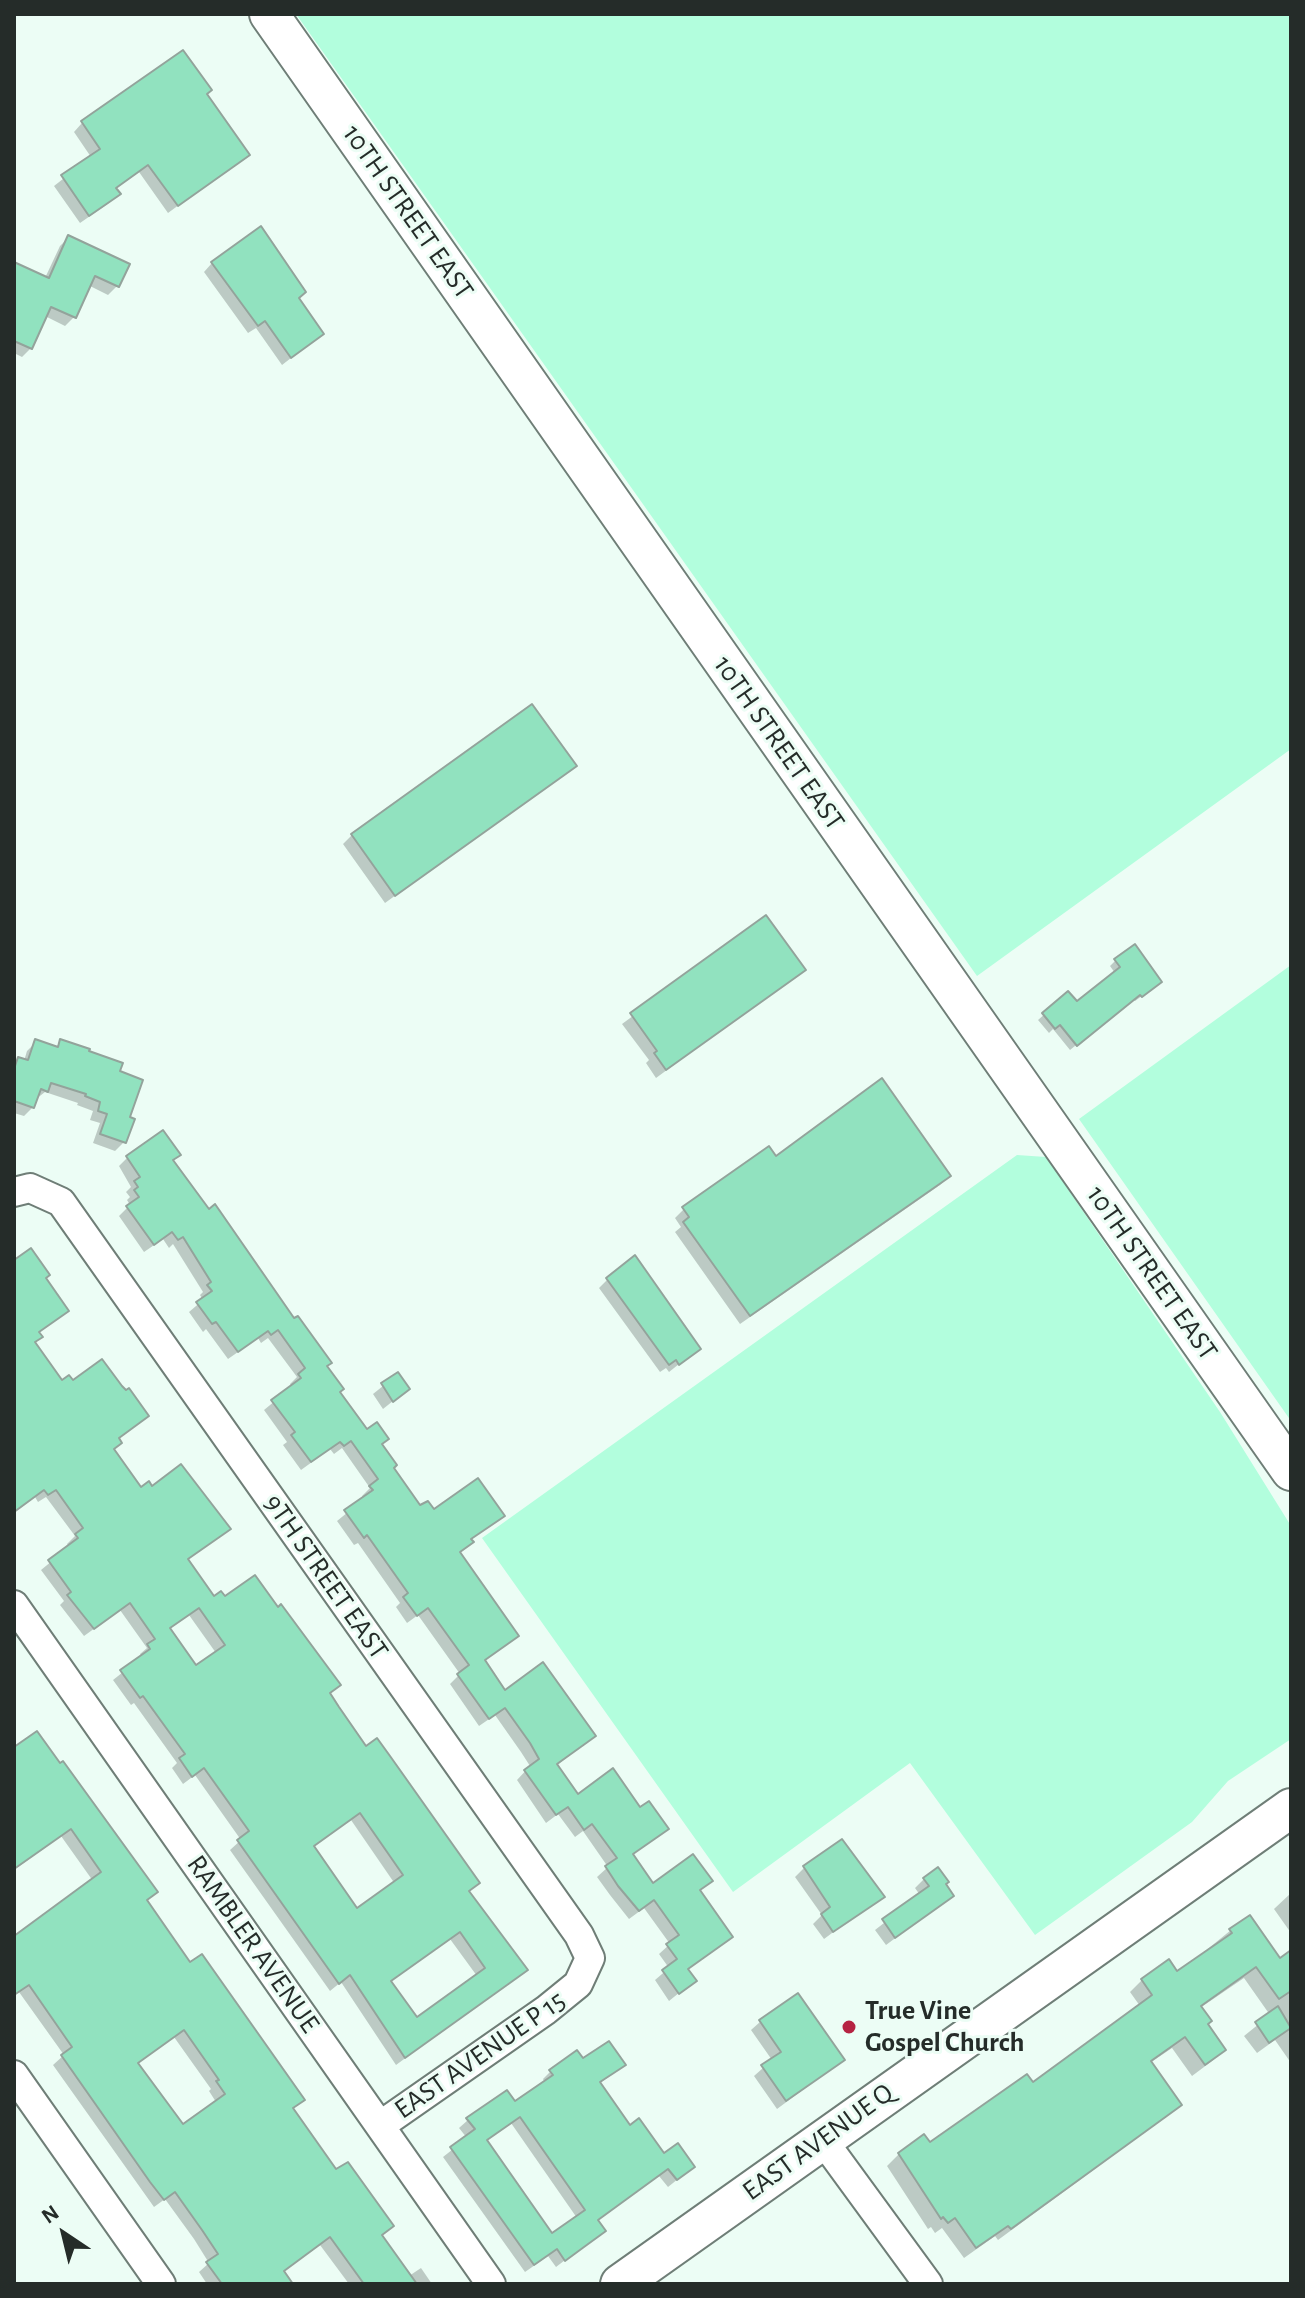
<!DOCTYPE html>
<html>
<head>
<meta charset="utf-8">
<style>
	body { margin:0 }
	#map { position:relative; width:1305px; height:2298px; overflow:hidden; background:#ecfdf5; font-family:"Alegreya Sans",sans-serif }
	canvas { display:block }
	.frame { position:absolute; inset:0; border:16px solid #252c29; pointer-events:none }
	.north { position:absolute; left:24px; top:2194px; width:80px; height:80px; -webkit-text-stroke:6px #ecfdf5; paint-order:stroke; rotate:325deg; font-size:22px; font-weight:700; line-height:32px; text-align:center; color:#252c29 }
	.north::after { content:''; display:block; margin:auto; width:28px; height:36px; background:#252c29; clip-path:polygon(50% 0,100% 100%,50% 72%,0 100%) }
</style>
</head>
<body>
<div id="map">
<canvas width="1305" height="2298"></canvas>
<div class="frame"></div>
<div class="north">N</div>
</div>
<script>
const context = document.querySelector('canvas').getContext('2d');
context.lineJoin = 'round';
function paint(path, color) { context.fillStyle = color; context.fill(path, 'evenodd'); }
function stroke(path, color, width, dash) { context.strokeStyle = color; context.lineWidth = width; context.lineCap = dash ? 'butt' : 'round'; context.setLineDash(dash || []); context.stroke(path); }
function label(font, color, halo, rows, align = 'center') {
  context.font = font + ' "Alegreya Sans",sans-serif'; context.lineWidth = 6; context.setLineDash([]); context.textBaseline = 'middle'; context.strokeStyle = halo; context.fillStyle = color; for (const [text, x, y, turn = 0] of rows) {
    context.save(); context.translate(x, y); context.rotate((+turn || 0) * Math.PI / 180); context.textAlign = isNaN(turn) ? turn : align; if (halo) context.strokeText(text, 0, 0); context.fillText(text, 0, 0); context.restore();
  }
}
paint(new Path2D(`
	M296 14H1291V749L977 976Z
	M1291 965V1421L1079 1119Z
	M1017 1155 1046 1157 1220 1412 1291 1526V1739L1228 1781 1192 1822 1035 1935 910 1763 733 1892 482 1538Z`), '#b2fedd');
paint(new Path2D(`
	M205 94 248 154 168 213 139 172 115 189 118 194 109 203 80 223 54 186 91 157 74 132 82 123Z
	M68 238 117 286 108 295 88 285 74 317 65 326 45 316 31 348 22 357 14 353V264L45 278 60 246Z
	M212 263 297 299 322 334 282 365 256 328 248 333 204 272Z
	M574 766 385 903 343 844 352 835Z
	M766 918 803 970 656 1078 646 1063 649 1060 622 1024Z
	M1115 961 1154 987 1135 1001 1133 999 1070 1050 1053 1029 1049 1033 1038 1020 1068 994 1076 1004 1115 973 1110 966Z
	M36 1042 55 1048 61 1042 117 1073 128 1118 132 1120 124 1142 115 1151 93 1143 100 1123 90 1120 93 1111 77 1105 78 1103 45 1092 36 1099 33 1107 24 1116 14 1113V1064L19 1059 24 1061 27 1051Z
	M128 1157 172 1161 325 1367 338 1392 366 1432 380 1444 391 1468 419 1507 434 1512 502 1516 470 1540 471 1542 459 1553 517 1635 483 1662 505 1692 594 1736 556 1766 577 1796 640 1810 666 1829 632 1855 653 1885 710 1880 698 1891 731 1936 687 1970 695 1980 669 2001 655 1980 669 1968 659 1954 670 1944 644 1908 629 1919 610 1895 597 1877 608 1867 583 1831 575 1837 558 1814 546 1823 517 1780 530 1766 521 1752 495 1715 479 1726 450 1684 460 1674 418 1615 407 1623 396 1607 400 1603 358 1543 354 1545 337 1521 364 1499 362 1496 370 1488 342 1448 334 1454 330 1449 301 1470 283 1445 287 1442 264 1410 292 1387 290 1384 297 1377 268 1338 261 1343 258 1338 228 1359 206 1329 203 1332 189 1312 203 1300 200 1295 203 1292 173 1244 169 1248 163 1239 144 1252 119 1216 130 1205 127 1200 130 1197 126 1192 131 1187 119 1166Z
	M776 1159 949 1176 940 1185 740 1324 675 1232 681 1227 675 1218 684 1209Z
	M14 1263 44 1278 66 1310 38 1333 34 1343 61 1383H72L146 1416 117 1439 112 1450 140 1489 152 1488 228 1529 186 1560 213 1599 328 1694 366 1748 478 1883 468 1893 525 1970 396 2065 341 1982 330 1991 230 1850 241 1840 195 1775 183 1784 172 1768 177 1763 134 1703 131 1705 113 1680 142 1657 140 1654 147 1648 120 1610 84 1636 60 1605 64 1601 41 1570 69 1547 67 1544 75 1536 46 1497 38 1502 35 1497 14 1513ZM189 1615 216 1653 196 1668 169 1629ZM351 1820 395 1884 356 1910 312 1847ZM450 1939 477 1976 417 2020 390 1982Z
	M608 1279 698 1349 669 1372 666 1368 660 1372 599 1288Z
	M398 1374 408 1389 383 1409 373 1394Z
	M14 1750 156 1892 146 1902 380 2236 409 2276 421 2268 432 2284H349L320 2245 282 2272 291 2284H207L199 2272 209 2263 194 2239 165 2199 154 2207 53 2065 64 2055 19 1992 14 1996V1931L18 1936 93 1881 61 1836 14 1870ZM174 2037 211 2089 209 2091 216 2102 182 2127 137 2064Z
	M804 1868 882 1896 824 1939 813 1924 822 1915 795 1877Z
	M924 1879 944 1884 952 1896 886 1945 875 1930 920 1895 915 1888Z
	M1291 1893V1933L1274 1909Z
	M1231 1930 1279 1960 1291 1952V2063L1275 2040 1257 2053 1244 2036 1270 2015 1244 1978 1200 2008 1206 2024 1224 2050 1212 2061 1192 2076 1172 2048 1150 2063 1179 2105 1167 2116 998 2240 995 2236 964 2258 942 2228 935 2233 931 2227 928 2229 887 2166 899 2154 930 2145 1032 2085 1140 2006 1130 1992 1142 1980 1177 1974Z
	M760 2022 843 2060 777 2109 754 2076 772 2060 751 2030Z
	M582 2061 623 2065 599 2084 629 2127 663 2156 693 2167 668 2187 659 2176 596 2221 603 2231 556 2267 548 2256 525 2272 443 2157 467 2138 459 2128 468 2120 514 2104 545 2083 543 2079 551 2071ZM511 2123 577 2218 552 2236 485 2141Z`), '#0003');
const building = new Path2D(`
	M183 50 212 90 207 94 250 155 178 206 148 165 116 188 121 194 89 216 61 175 100 149 81 121Z
	M261 226 306 292 299 298 324 334 291 358 265 321 258 326 211 262Z
	M68 235 130 264 119 287 95 276 76 318 51 307 32 349 14 341V262L49 278Z
	M532 704 577 766 395 896 351 834Z
	M766 915 806 970 666 1070 654 1053 657 1051 630 1013Z
	M1135 944 1162 982 1142 997 1140 995 1077 1046 1060 1025 1055 1029 1042 1013 1068 991 1077 1001 1120 967 1114 959Z
	M35 1039 58 1047 60 1039 90 1049 89 1051 123 1063 120 1071 143 1080 130 1117 135 1119 126 1143 100 1134 107 1114 98 1111 100 1102 85 1096 86 1094 51 1083 48 1092 41 1089 34 1108 14 1101V1069L18 1057 28 1060Z
	M882 1078 951 1176 750 1316 683 1222 689 1217 682 1207 769 1146 776 1156Z
	M163 1130 181 1155 173 1160 209 1209 215 1204 294 1318 298 1316 332 1363 327 1366 344 1389 340 1392 367 1429 377 1422 389 1439 382 1444 397 1465 394 1468 420 1505 428 1501 434 1509 478 1478 505 1516 471 1539 474 1542 460 1552 519 1636 485 1660 505 1690 543 1662 596 1736 557 1764 578 1794 613 1768 640 1807 649 1801 669 1829 633 1854 653 1883 693 1854 713 1881 700 1890 733 1937 688 1969 697 1981 679 1994 662 1970 677 1959 666 1944 679 1935 654 1900 639 1911 618 1886 605 1866 617 1858 592 1824 584 1830 568 1807 556 1815 524 1770 539 1759 530 1743 505 1708 489 1719 457 1674 469 1665 428 1608 417 1616 403 1597 408 1593 367 1535 364 1538 344 1510 373 1490 369 1486 378 1479 351 1441 344 1446 340 1442 311 1462 291 1435 295 1432 271 1400 301 1378 298 1374 305 1368 278 1330 271 1335 268 1331 238 1352 216 1322 212 1324 196 1302 212 1291 207 1285 211 1282 183 1237 178 1240 172 1232 154 1245 126 1206 139 1197 134 1190 138 1187 134 1181 140 1177 126 1156Z
	M31 1248 50 1275 46 1278 69 1311 39 1332 43 1337 35 1342 62 1380 69 1375 73 1380 102 1359 122 1386 126 1390 129 1388 149 1416 119 1438 122 1443 114 1449 141 1487 149 1481 152 1486 181 1464 231 1529 188 1559 214 1596 221 1591 225 1596 255 1575 278 1607 281 1604 341 1685 330 1693 339 1707 366 1746 377 1738 390 1756 480 1883 469 1891 528 1970 405 2058 350 1975 339 1984 237 1840 249 1831 204 1768 192 1777 179 1758 185 1754 143 1696 140 1698 120 1670 150 1649 147 1644 155 1639 130 1603 94 1629 67 1595 71 1592 48 1560 78 1538 75 1534 83 1528 56 1490 48 1495 44 1490 14 1512V1260ZM199 1608 225 1645 196 1665 170 1628ZM360 1813 403 1875 357 1908 314 1846ZM460 1932 485 1968 417 2017 391 1981Z
	M635 1255 701 1349 679 1365 676 1360 669 1365 606 1278Z
	M398 1372 410 1389 393 1402 381 1383Z
	M37 1731 60 1763 63 1761 158 1892 147 1900 190 1962 202 1954 305 2100 293 2108 336 2169 348 2162 394 2226 382 2235 417 2284H364L330 2237 284 2271 293 2284H222L206 2262 218 2254 202 2230 175 2192 164 2200 150 2182 61 2055 72 2047 29 1985 14 1995V1936L101 1872 71 1829 14 1869V1747ZM184 2030 219 2080 216 2081 225 2094 183 2124 138 2063Z
	M842 1839 885 1897 833 1932 821 1914 830 1907 803 1866Z
	M938 1867 949 1882 946 1884 954 1896 895 1938 882 1919 929 1886 923 1878Z
	M1250 1915 1280 1958 1291 1950V1991L1279 1999 1256 1967 1201 2006 1212 2021 1208 2024 1226 2050 1205 2065 1185 2037 1151 2061 1182 2105 1011 2229 1008 2226 976 2248 955 2218 948 2223 943 2217 941 2219 898 2153 924 2134 930 2142 1027 2074 1033 2082 1152 1995 1141 1979 1169 1959 1177 1971 1232 1933 1229 1929Z
	M798 1993 845 2060 786 2101 761 2065 781 2052 759 2020Z
	M1278 2006 1291 2028 1269 2043 1255 2022Z
	M609 2041 626 2065 600 2082 630 2125 639 2118 664 2153 678 2143 695 2167 677 2180 668 2169 598 2220 606 2231 584 2247 565 2261 557 2249 534 2265 450 2147 475 2129 466 2118 507 2090 515 2101 553 2075 549 2070 577 2050 583 2058ZM520 2117 585 2210 552 2233 487 2140Z`);
paint(building, '#91e2bf');
stroke(building, '#93a39b', 2);
const street = new Path2D(`
	M14 1192 30 1188 61 1202 579 1935 590 1958 578 1984 546 2010 381 2125
	M14 1605 491 2284
	M14 2075 161 2284
	M822 2139 928 2284`);
const secondary = new Path2D(`
	M269 14 1291 1471
	M620 2284 1291 1808`);
stroke(street, '#6f7e77', 32);
stroke(secondary, '#6f7e77', 42);
stroke(street, '#fff', 28);
stroke(secondary, '#fff', 38);
for (const [x, y, r, color] of [
	[849,2027,8,"#b52342"]
]) { const dot = new Path2D(); dot.arc(x, y, r, 0, 2 * Math.PI); context.fillStyle = color; context.fill(dot); stroke(dot, '#ecfdf5', 3); }
label('28px', '#252c29', '#ecfdf5', [
	["10TH STREET EAST",408,212,55],
	["10TH STREET EAST",779,743,55],
	["10TH STREET EAST",1152,1273,55],
	["9TH STREET EAST",326,1577,55],
	["RAMBLER AVENUE",253,1944,55],
	["EAST AVENUE P 15",480,2055,-35],
	["EAST AVENUE Q",818,2142,-36]
]);
label('bold 28px', '#252c29', '#ecfdf5', [
	["True Vine",865,2011],
	["Gospel Church",865,2043]
], 'left');
</script>
</body>
</html>
